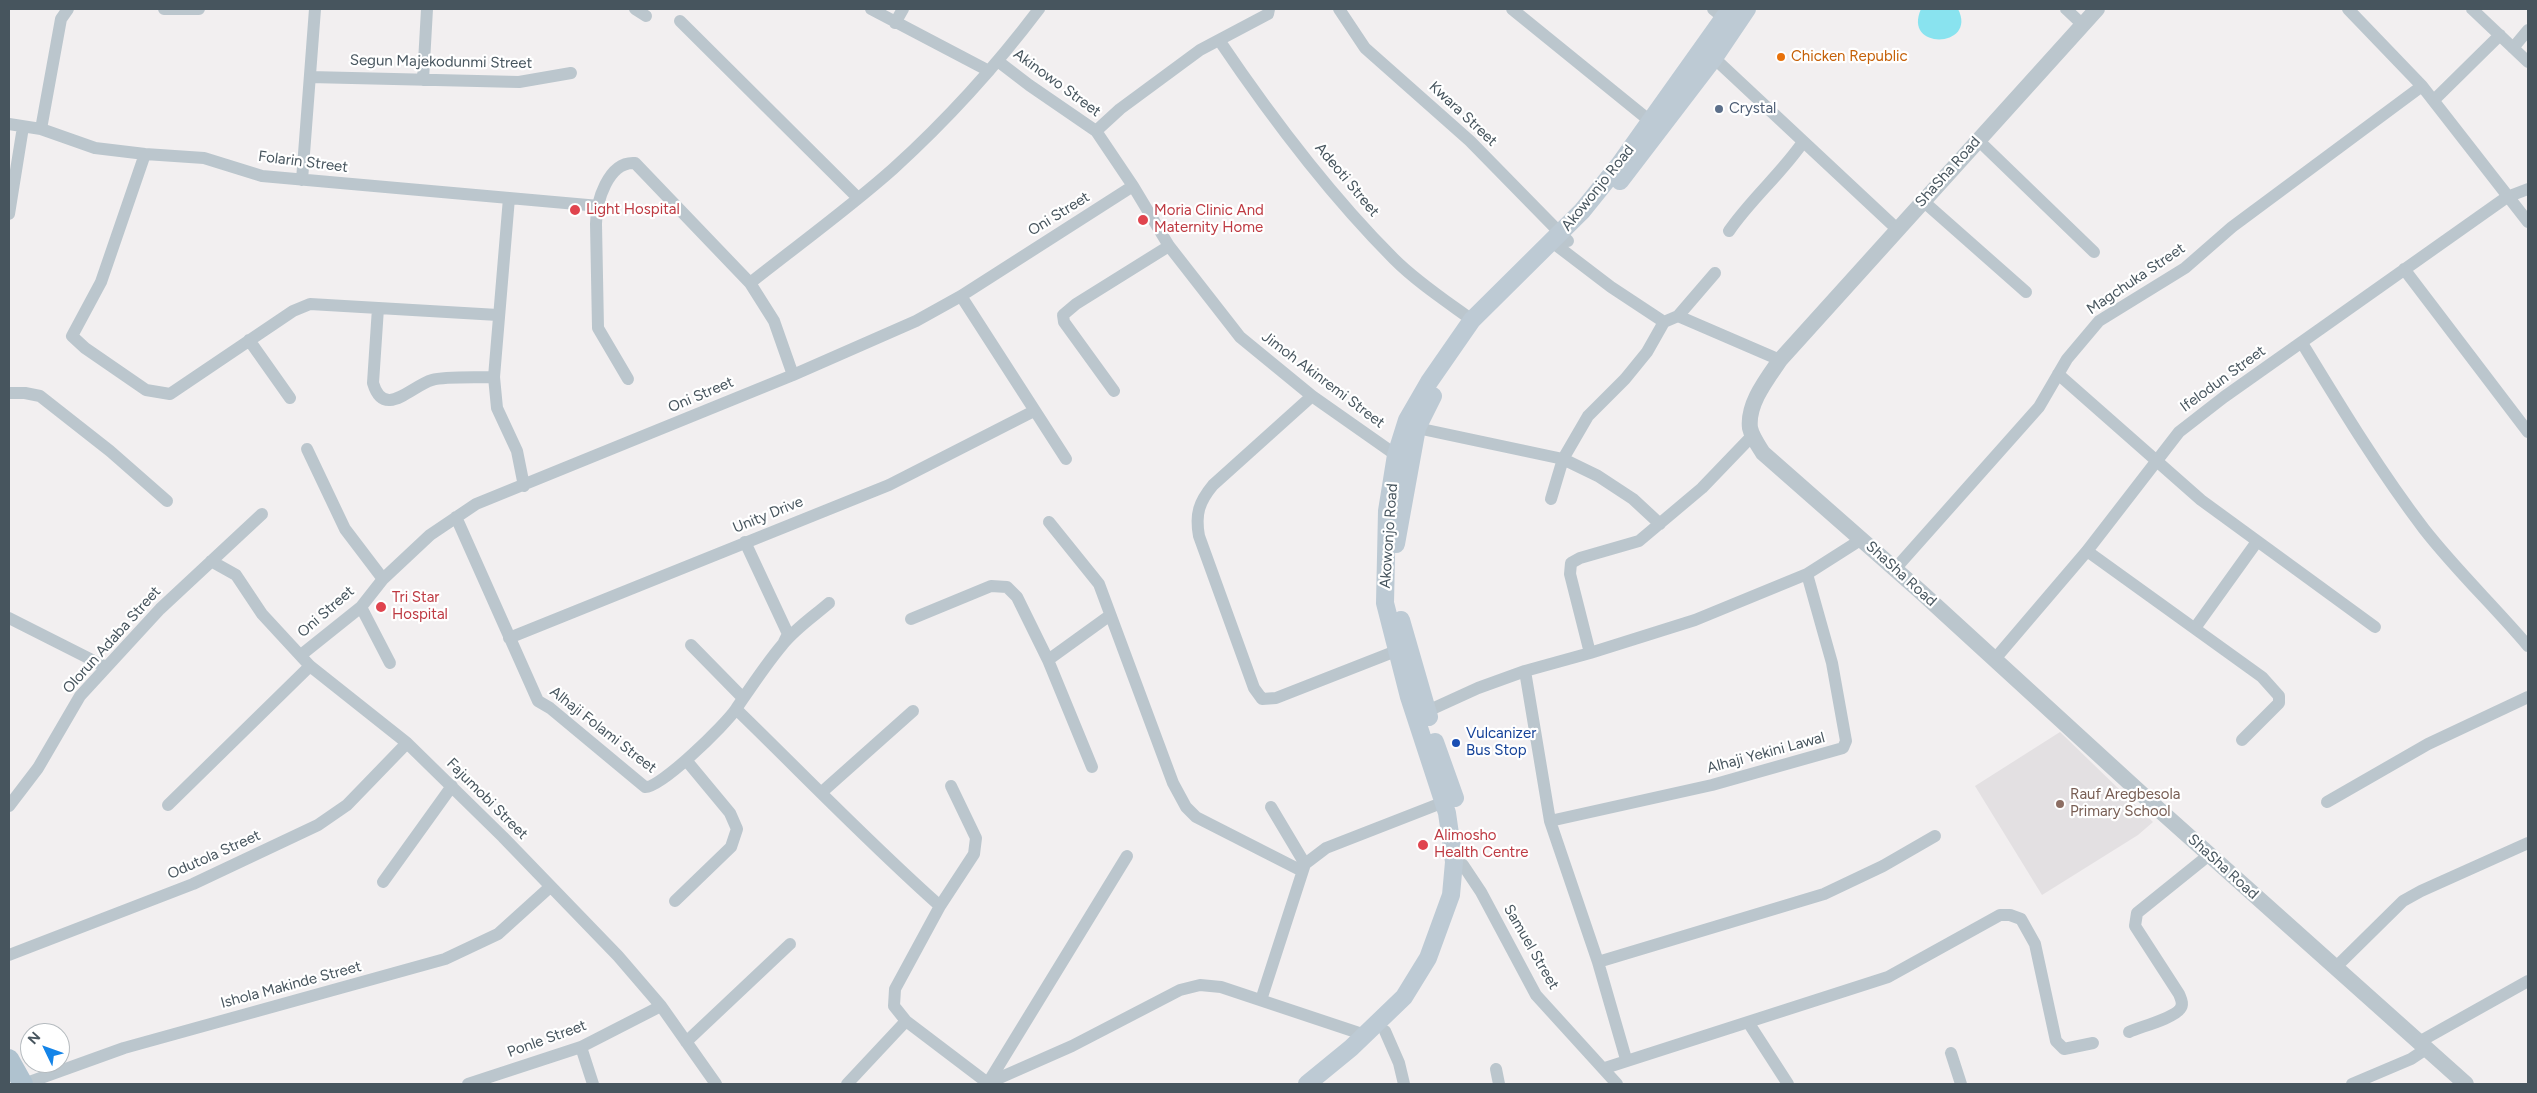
<!DOCTYPE html>
<html>
<head>
<meta charset="utf-8">
<style>
	body { margin:0 }
	#map { position:relative; width:2537px; height:1093px; overflow:hidden; background:#f2eff0; font-family:Figtree,sans-serif }
	canvas { display:block }
	.frame { position:absolute; inset:0; border:10px solid #47555e; pointer-events:none }
	.north { position:absolute; left:20px; top:1023px; width:50px; height:50px; box-sizing:border-box; background:#fff; border:1px solid #b5bbbf; border-radius:50%; rotate:312deg; font-size:14px; font-weight:700; line-height:20px; text-align:center; color:#47555e }
	.north::after { content:''; display:block; margin:auto; width:18px; height:22px; background:#1484e8; clip-path:polygon(50% 0,100% 100%,50% 72%,0 100%) }
</style>
</head>
<body>
<div id="map">
<canvas width="2537" height="1093"></canvas>
<div class="frame"></div>
<div class="north">N</div>
</div>
<script>
const context = document.querySelector('canvas').getContext('2d');
context.lineJoin = 'round';
function paint(path, color) { context.fillStyle = color; context.fill(path, 'evenodd'); }
function stroke(path, color, width, dash) { context.strokeStyle = color; context.lineWidth = width; context.lineCap = dash ? 'butt' : 'round'; context.setLineDash(dash || []); context.stroke(path); }
function label(font, color, halo, rows, align = 'center') {
  context.font = font + ' Figtree,sans-serif'; context.lineWidth = 4.5; context.setLineDash([]); context.textBaseline = 'middle'; context.strokeStyle = halo; context.fillStyle = color; for (const [text, x, y, turn = 0] of rows) {
    context.save(); context.translate(x, y); context.rotate((+turn || 0) * Math.PI / 180); context.textAlign = isNaN(turn) ? turn : align; if (halo) context.strokeText(text, 0, 0); context.fillText(text, 0, 0); context.restore();
  }
}
paint(new Path2D(`
	M2060 732 2153 822 2138 835 2042 895 1975 786Z`), '#e3e0e2');
paint(new Path2D(`
	M1921 9H1958C1978 48 1902 51 1921 9Z`), '#89e3ef');
stroke(new Path2D(`
	M164 9H199
	M635 9 646 16
	M871 9 989 71
	M1339 9 1365 48 1470 141 1568 241
	M1512 9 1650 121
	M1713 9 1724 18
	M2066 9 2083 25
	M2348 9 2422 86 2528 222
	M2472 9 2528 62
	M680 21 858 198
	M895 23 903 9
	M1219 40C1271 117 1328 193 1394 259 1417 282 1446 301 1472 320
	M2513 48 2528 30
	M1714 58 1897 229
	M999 62 1029 85 1096 131 1133 186 1169 246 1240 337 1312 396 1396 455
	M310 77 519 82 571 73
	M423 80 427 9
	M2434 100 2500 35
	M9 124 41 129 95 148 145 154 204 158 262 176 599 206
	M41 129 61 19 68 9
	M1096 131 1120 109 1200 50 1268 14 1269 9
	M1977 139 2094 252
	M145 154 101 282 72 336 85 348 146 390 170 394 293 311 310 304 498 315
	M302 180 315 9
	M509 198 494 377 497 408 517 451 524 486
	M1923 201 2026 292
	M9 214 23 127
	M1729 231C1751 199 1781 174 1803 142
	M1552 242 1611 287 1664 322
	M2404 269 2528 432
	M750 283C798 245 848 209 893 169 947 120 996 66 1039 9
	M961 296 1066 459
	M378 308 373 383C384 420 411 386 432 380 446 376 478 378 494 377
	M1678 316 1780 360
	M249 340 290 398
	M2302 343C2341 407 2379 470 2424 529 2456 570 2494 606 2528 646
	M2058 374 2201 500 2375 627
	M628 379 598 328 596 224C596 202 608 161 635 163L750 283 774 321 793 375
	M1114 391 1064 322 1063 315 1076 304 1169 246
	M9 393H25L40 396 110 451 167 501
	M1312 396 1213 485C1199 502 1195 514 1199 536L1254 688 1262 699 1276 698 1396 651
	M1417 428 1563 459 1598 476 1633 499 1660 524
	M307 449 345 529 383 579
	M1551 499 1563 459 1588 416 1625 379 1647 352 1664 322 1678 316 1715 273
	M456 517 538 701 550 708 645 787C660 789 726 724 736 709 751 687 766 664 783 644 796 628 814 616 829 603
	M1049 522 1099 584 1173 783 1186 807 1196 817 1302 871
	M745 542 788 634 784 642
	M2087 551 2262 677 2279 696V703L2242 740
	M211 561 236 575 262 614 310 666 407 743 503 837 618 956 661 1006 716 1084
	M1895 569 2039 407 2067 359 2099 321 2185 268 2232 227 2422 86
	M361 607 390 663
	M9 618 106 667
	M911 619 991 586 1007 587 1017 597 1048 660 1092 767
	M2195 628 2256 543
	M509 638 889 485 1034 411
	M691 645 742 697
	M1590 653 1570 574 1571 563 1580 558 1639 541 1702 488 1752 436
	M301 655 361 607 383 579 430 535 476 504 793 375 916 321 961 296 1133 186
	M1048 660 1109 616
	M1994 660 2087 551 2179 432 2224 397 2507 197 2528 189
	M1525 671 1550 821 1598 962 1626 1059
	M736 709C804 775 869 843 940 906
	M1421 714 1478 688 1525 671 1590 653 1695 620 1807 574 1862 539
	M951 786 976 838 974 854 940 906 895 989 894 1006 906 1021 989 1084
	M822 792 913 711
	M2327 802 2428 744 2528 697
	M168 805 310 666
	M9 806 38 768 80 696 160 609 262 514
	M1271 807 1305 864
	M1550 821 1712 785 1843 748 1846 741 1832 663 1807 574
	M1454 862 1463 865 1481 892 1536 995 1617 1084
	M383 882 452 786
	M675 901 731 847 737 829 730 813 686 760
	M9 955 193 884 318 825 347 805 407 743
	M1598 962 1824 894 1883 866 1935 836
	M2336 967 2403 901 2421 891 2528 843
	M1261 1000 1305 864 1326 848 1444 802
	M1748 1022 1788 1084
	M1385 1031 1399 1063 1404 1084
	M2129 1032C2140 1027 2174 1018 2180 1009 2184 1004 2181 999 2179 994L2135 926 2137 913 2209 855
	M686 1042 790 944
	M2419 1042 2528 981
	M581 1047 593 1084
	M1951 1053 1961 1084
	M1605 1068 1888 977 2000 915H2010L2021 919 2035 944 2056 1041 2064 1049 2093 1043
	M1496 1069 1499 1084
	M988 1083 1072 1046 1180 990 1200 985 1221 987 1365 1035
	M988 1083 1127 856
	M24 1084 124 1048 445 959 498 934 550 887
	M468 1084 581 1047 661 1006
	M847 1084 906 1021
	M2352 1084 2411 1059 2426 1049`), '#bbc6cd', 12);
stroke(new Path2D(`
	M2097 9 1780 360C1767 379 1747 404 1750 428 1752 437 1758 445 1763 453L1921 592 2156 807 2466 1084`), '#bbc6cd', 16);
stroke(new Path2D(`
	M1620 181 1714 58 1747 9
	M1396 544 1417 428 1433 396
	M1401 620 1429 717
	M1435 742 1455 798
	M1307 1084 1351 1048 1404 997 1428 958 1451 895 1454 862 1447 813 1409 697 1385 603 1387 511 1396 455 1407 420 1429 382 1472 320 1582 211 1619 165 1730 9`), '#bdcad4', 18);
stroke(new Path2D(`
	M9 1059 23 1084`), '#afc2cf', 20);
for (const [x, y, r, color] of [
	[1781,57,5,"#e8710a"],
	[1719,109,5,"#5c6f8a"],
	[575,210,6,"#e0444e"],
	[1143,220,6,"#e0444e"],
	[381,607,6,"#e0444e"],
	[1456,743,5,"#1a4fb4"],
	[2060,804,5,"#8d6e63"],
	[1423,845,6,"#e0444e"]
]) { const dot = new Path2D(); dot.arc(x, y, r, 0, 2 * Math.PI); context.fillStyle = color; context.fill(dot); stroke(dot, '#fff', 2); }
label('15px', '#c56008', '#fff', [
	["Chicken Republic",1791,57]
], 'left');
label('15px', '#47555e', '#fff', [
	["Segun Majekodunmi Street",441,62,1],
	["Akinowo Street",1057,83,36],
	["Kwara Street",1463,114,43],
	["Folarin Street",303,162,7],
	["ShaSha Road",1948,172,-48],
	["Adeoti Street",1347,180,50],
	["Akowonjo Road",1598,188,-51],
	["Oni Street",1059,214,-32],
	["Magchuka Street",2136,279,-34],
	["Ifelodun Street",2223,379,-36],
	["Jimoh Akinremi Street",1323,380,37],
	["Oni Street",701,395,-23],
	["Unity Drive",768,515,-22],
	["Akowonjo Road",1389,536,-86],
	["ShaSha Road",1901,574,42],
	["Oni Street",326,612,-41],
	["Olorun Adaba Street",112,640,-48],
	["Alhaji Folami Street",603,730,38],
	["Alhaji Yekini Lawal",1766,753,-15],
	["Fajumobi Street",487,799,45],
	["Odutola Street",214,855,-24],
	["ShaSha Road",2223,867,42],
	["Samuel Street",1531,947,60],
	["Ishola Makinde Street",291,985,-15],
	["Ponle Street",547,1039,-20]
]);
label('15px', '#4e5e75', '#fff', [
	["Crystal",1729,109]
], 'left');
label('15px', '#be3a42', '#fff', [
	["Light Hospital",586,210],
	["Moria Clinic And",1154,211],
	["Maternity Home",1154,228],
	["Tri Star",392,598],
	["Hospital",392,615],
	["Alimosho",1434,836],
	["Health Centre",1434,853]
], 'left');
label('15px', '#164399', '#fff', [
	["Vulcanizer",1466,734],
	["Bus Stop",1466,751]
], 'left');
label('15px', '#785e54', '#fff', [
	["Rauf Aregbesola",2070,795],
	["Primary School",2070,812]
], 'left');
</script>
</body>
</html>
